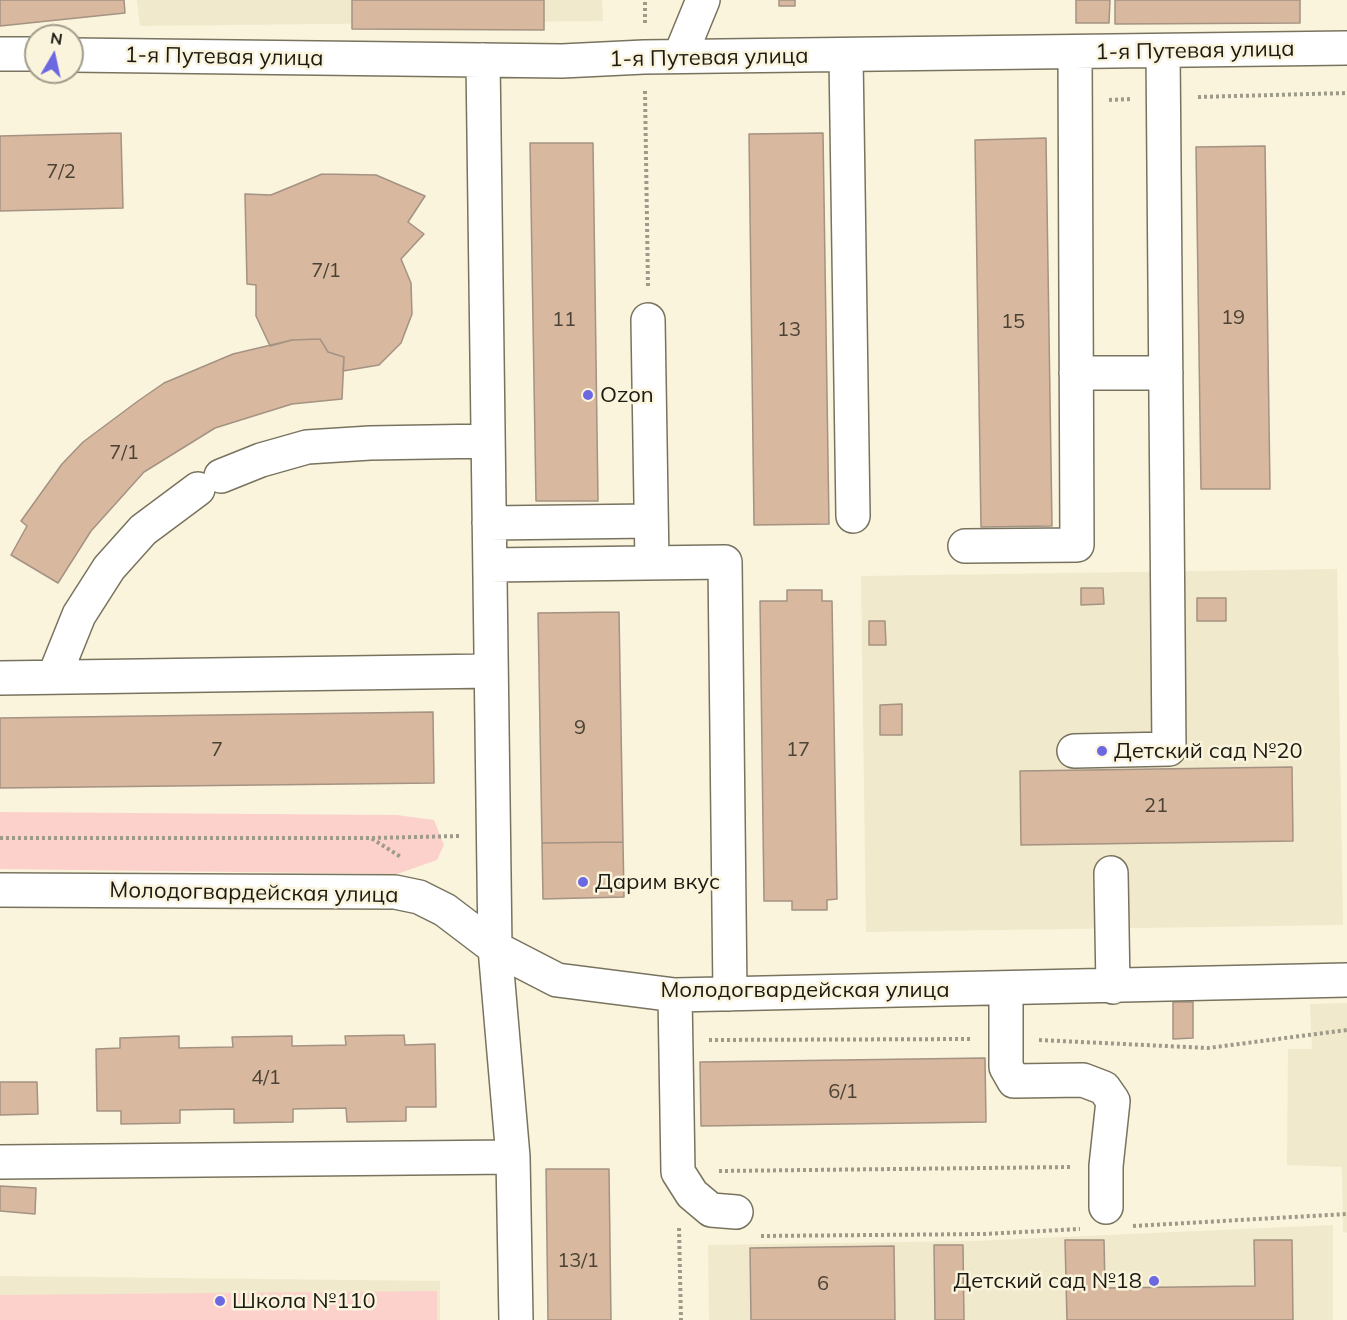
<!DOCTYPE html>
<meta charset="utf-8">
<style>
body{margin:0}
#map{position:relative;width:1347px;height:1320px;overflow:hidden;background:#faf4dd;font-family:Mulish,sans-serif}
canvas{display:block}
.north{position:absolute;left:24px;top:24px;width:60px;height:60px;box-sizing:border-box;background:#faf4dd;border:2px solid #a19d8c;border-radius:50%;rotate:9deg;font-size:16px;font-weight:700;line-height:24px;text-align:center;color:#1c1a12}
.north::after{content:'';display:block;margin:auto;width:21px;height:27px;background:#6b68e2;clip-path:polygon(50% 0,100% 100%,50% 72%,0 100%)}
</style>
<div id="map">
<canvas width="1347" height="1320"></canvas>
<div class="north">N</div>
</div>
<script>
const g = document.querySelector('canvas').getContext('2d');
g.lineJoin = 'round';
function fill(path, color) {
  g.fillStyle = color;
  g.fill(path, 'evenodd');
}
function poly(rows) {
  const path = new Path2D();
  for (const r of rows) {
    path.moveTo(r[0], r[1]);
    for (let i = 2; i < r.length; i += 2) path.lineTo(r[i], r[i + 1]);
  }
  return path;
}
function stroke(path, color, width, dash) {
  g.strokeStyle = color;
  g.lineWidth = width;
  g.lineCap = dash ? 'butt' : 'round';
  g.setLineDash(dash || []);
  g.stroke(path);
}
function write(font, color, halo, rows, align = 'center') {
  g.font = font + ' Mulish,sans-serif';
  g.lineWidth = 5;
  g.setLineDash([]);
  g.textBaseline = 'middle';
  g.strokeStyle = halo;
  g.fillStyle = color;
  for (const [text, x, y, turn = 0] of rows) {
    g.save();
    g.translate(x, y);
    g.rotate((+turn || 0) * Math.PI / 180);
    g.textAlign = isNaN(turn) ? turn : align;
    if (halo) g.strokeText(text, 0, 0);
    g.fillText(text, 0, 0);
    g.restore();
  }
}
const built = poly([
 [137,0,602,0,603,21,140,26],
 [1337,569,1343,925,866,932,861,576],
 [1347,1003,1347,1233,1343,1231,1342,1167,1287,1165,1288,1049,1312,1049,1310,1004],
 [1333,1225,1333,1320,709,1320,708,1245,973,1241],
 [0,1276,440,1281,440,1320,0,1320]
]);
const green = poly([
 [0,812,397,815,434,820,444,845,437,860,397,874,0,869],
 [437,1291,437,1320,0,1320,0,1295]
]);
const building = poly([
 [0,0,124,0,125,13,0,26,0,0],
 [352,0,544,0,544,30,352,29,352,0],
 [779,0,795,0,795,6,779,6,779,0],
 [1076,0,1110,0,1109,23,1076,23,1076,0],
 [1115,0,1300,0,1300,23,1115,24,1115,0],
 [121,133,123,208,0,211,0,136,121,133],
 [823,133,829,524,754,525,749,134,823,133],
 [1046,138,1052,526,981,527,975,140,1046,138],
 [530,143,593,143,598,501,536,501,530,143],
 [1265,146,1270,489,1201,489,1196,147,1265,146],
 [322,174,376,175,425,196,408,222,424,234,401,259,411,283,412,314,401,343,379,365,343,371,344,357,328,352,320,339,292,340,270,346,256,316,256,285,247,284,245,194,271,195,322,174],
 [320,339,328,352,344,357,342,399,292,404,215,428,144,472,91,531,58,583,11,555,27,526,21,521,62,464,83,442,138,401,164,383,233,354,292,340,320,339],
 [1081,588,1103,588,1104,604,1081,605,1081,588],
 [787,590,822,590,822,601,832,601,837,899,827,900,827,910,792,910,792,901,764,901,760,601,787,601,787,590],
 [1197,598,1226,598,1226,621,1197,621,1197,598],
 [619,612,623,842,542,843,538,613,619,612],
 [869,621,885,621,886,645,869,645,869,621],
 [902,704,902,735,880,735,880,705,902,704],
 [433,712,434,783,0,788,0,718,433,712],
 [1292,767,1293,841,1021,845,1020,771,1292,767],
 [623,842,624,897,543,899,542,843,623,842],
 [1173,1002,1193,1002,1193,1038,1173,1039,1173,1002],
 [404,1035,405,1045,435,1044,436,1107,406,1107,406,1121,347,1122,346,1108,293,1109,293,1122,234,1123,234,1109,180,1110,180,1123,121,1124,121,1111,97,1111,96,1049,120,1048,120,1038,179,1036,179,1048,233,1047,232,1037,292,1036,292,1046,346,1045,345,1036,404,1035],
 [985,1058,986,1122,701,1126,700,1062,985,1058],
 [0,1082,37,1082,38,1114,0,1115,0,1082],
 [546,1169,609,1169,611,1320,548,1320,546,1169],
 [0,1186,36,1188,35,1214,0,1211,0,1186],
 [1065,1240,1104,1240,1105,1288,1255,1286,1254,1240,1292,1240,1293,1320,1067,1320,1065,1240],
 [934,1245,963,1245,964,1320,935,1320,934,1245],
 [894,1246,895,1320,751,1320,750,1248,894,1246]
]);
const path = poly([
 [645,23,645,0],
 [645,91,648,287],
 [1198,97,1347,93],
 [1109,100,1131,99],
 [0,838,371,838,401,857],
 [372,838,460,836],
 [709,1040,972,1039],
 [1039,1040,1208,1048,1347,1030],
 [719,1171,1072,1167],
 [1133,1226,1347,1214],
 [679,1228,681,1320],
 [761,1236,984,1234,1080,1229]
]);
const minor = poly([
 [0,54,36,54],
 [72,55,562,61,644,57,1347,48],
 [680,56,703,0],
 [846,56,853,516],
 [483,60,495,948,513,1157,516,1320],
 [648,320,652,563],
 [1076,373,1166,373],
 [221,476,261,460,307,447,370,443,488,441],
 [489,523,651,521],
 [965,546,1077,545,1075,52],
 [490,565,725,562,730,994],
 [54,677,79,615,109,568,143,530,198,489],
 [0,678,491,671],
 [1074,751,1169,749,1163,51],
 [1111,873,1113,987],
 [0,890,395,892,419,897,445,910,495,948,557,980,675,995,1347,980],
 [1006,988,1006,1067,1014,1081,1083,1080,1104,1088,1113,1101,1106,1166,1106,1207],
 [675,995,678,1172,692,1194,711,1210,736,1212],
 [0,1162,513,1157]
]);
const markers = [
 [588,395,6,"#6b68e2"],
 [1102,751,6,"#6b68e2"],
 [583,882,6,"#6b68e2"],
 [1154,1281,6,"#6b68e2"],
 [220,1301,6,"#6b68e2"]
];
const numberNames = [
 ["7/2",61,172],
 ["7/1",326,271],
 ["19",1233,318],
 ["11",564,320],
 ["15",1013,322],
 ["13",789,330],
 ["7/1",124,453],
 ["9",580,728],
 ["7",217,750],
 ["17",798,750],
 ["21",1156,806],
 ["4/1",266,1078],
 ["6/1",843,1092],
 ["13/1",578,1261],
 ["6",823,1284]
];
const streetNames = [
 ["1-я Путевая улица",1195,51,-1],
 ["1-я Путевая улица",224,57,1],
 ["1-я Путевая улица",709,58,-1],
 ["Молодогвардейская улица",254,893,1],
 ["Молодогвардейская улица",805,990]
];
const poiNames = [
 ["Ozon",600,395],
 ["Детский сад №20",1114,751],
 ["Дарим вкус",595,882],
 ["Детский сад №18",1142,1281,"right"],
 ["Школа №110",232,1301]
];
fill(built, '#f1e9cb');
fill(green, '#fcd1cc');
fill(building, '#d8b89e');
stroke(building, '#a49283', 1.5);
stroke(minor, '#78735f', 36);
stroke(path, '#9e9a89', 4, [3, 3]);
stroke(minor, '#fff', 33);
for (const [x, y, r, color] of markers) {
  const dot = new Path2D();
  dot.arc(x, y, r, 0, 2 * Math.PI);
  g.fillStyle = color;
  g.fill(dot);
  stroke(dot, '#faf4dd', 2);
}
write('20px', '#4b4235', null, numberNames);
write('22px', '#1c1a12', '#faf4dd', streetNames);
write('22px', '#1c1a12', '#faf4dd', poiNames, 'left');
</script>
